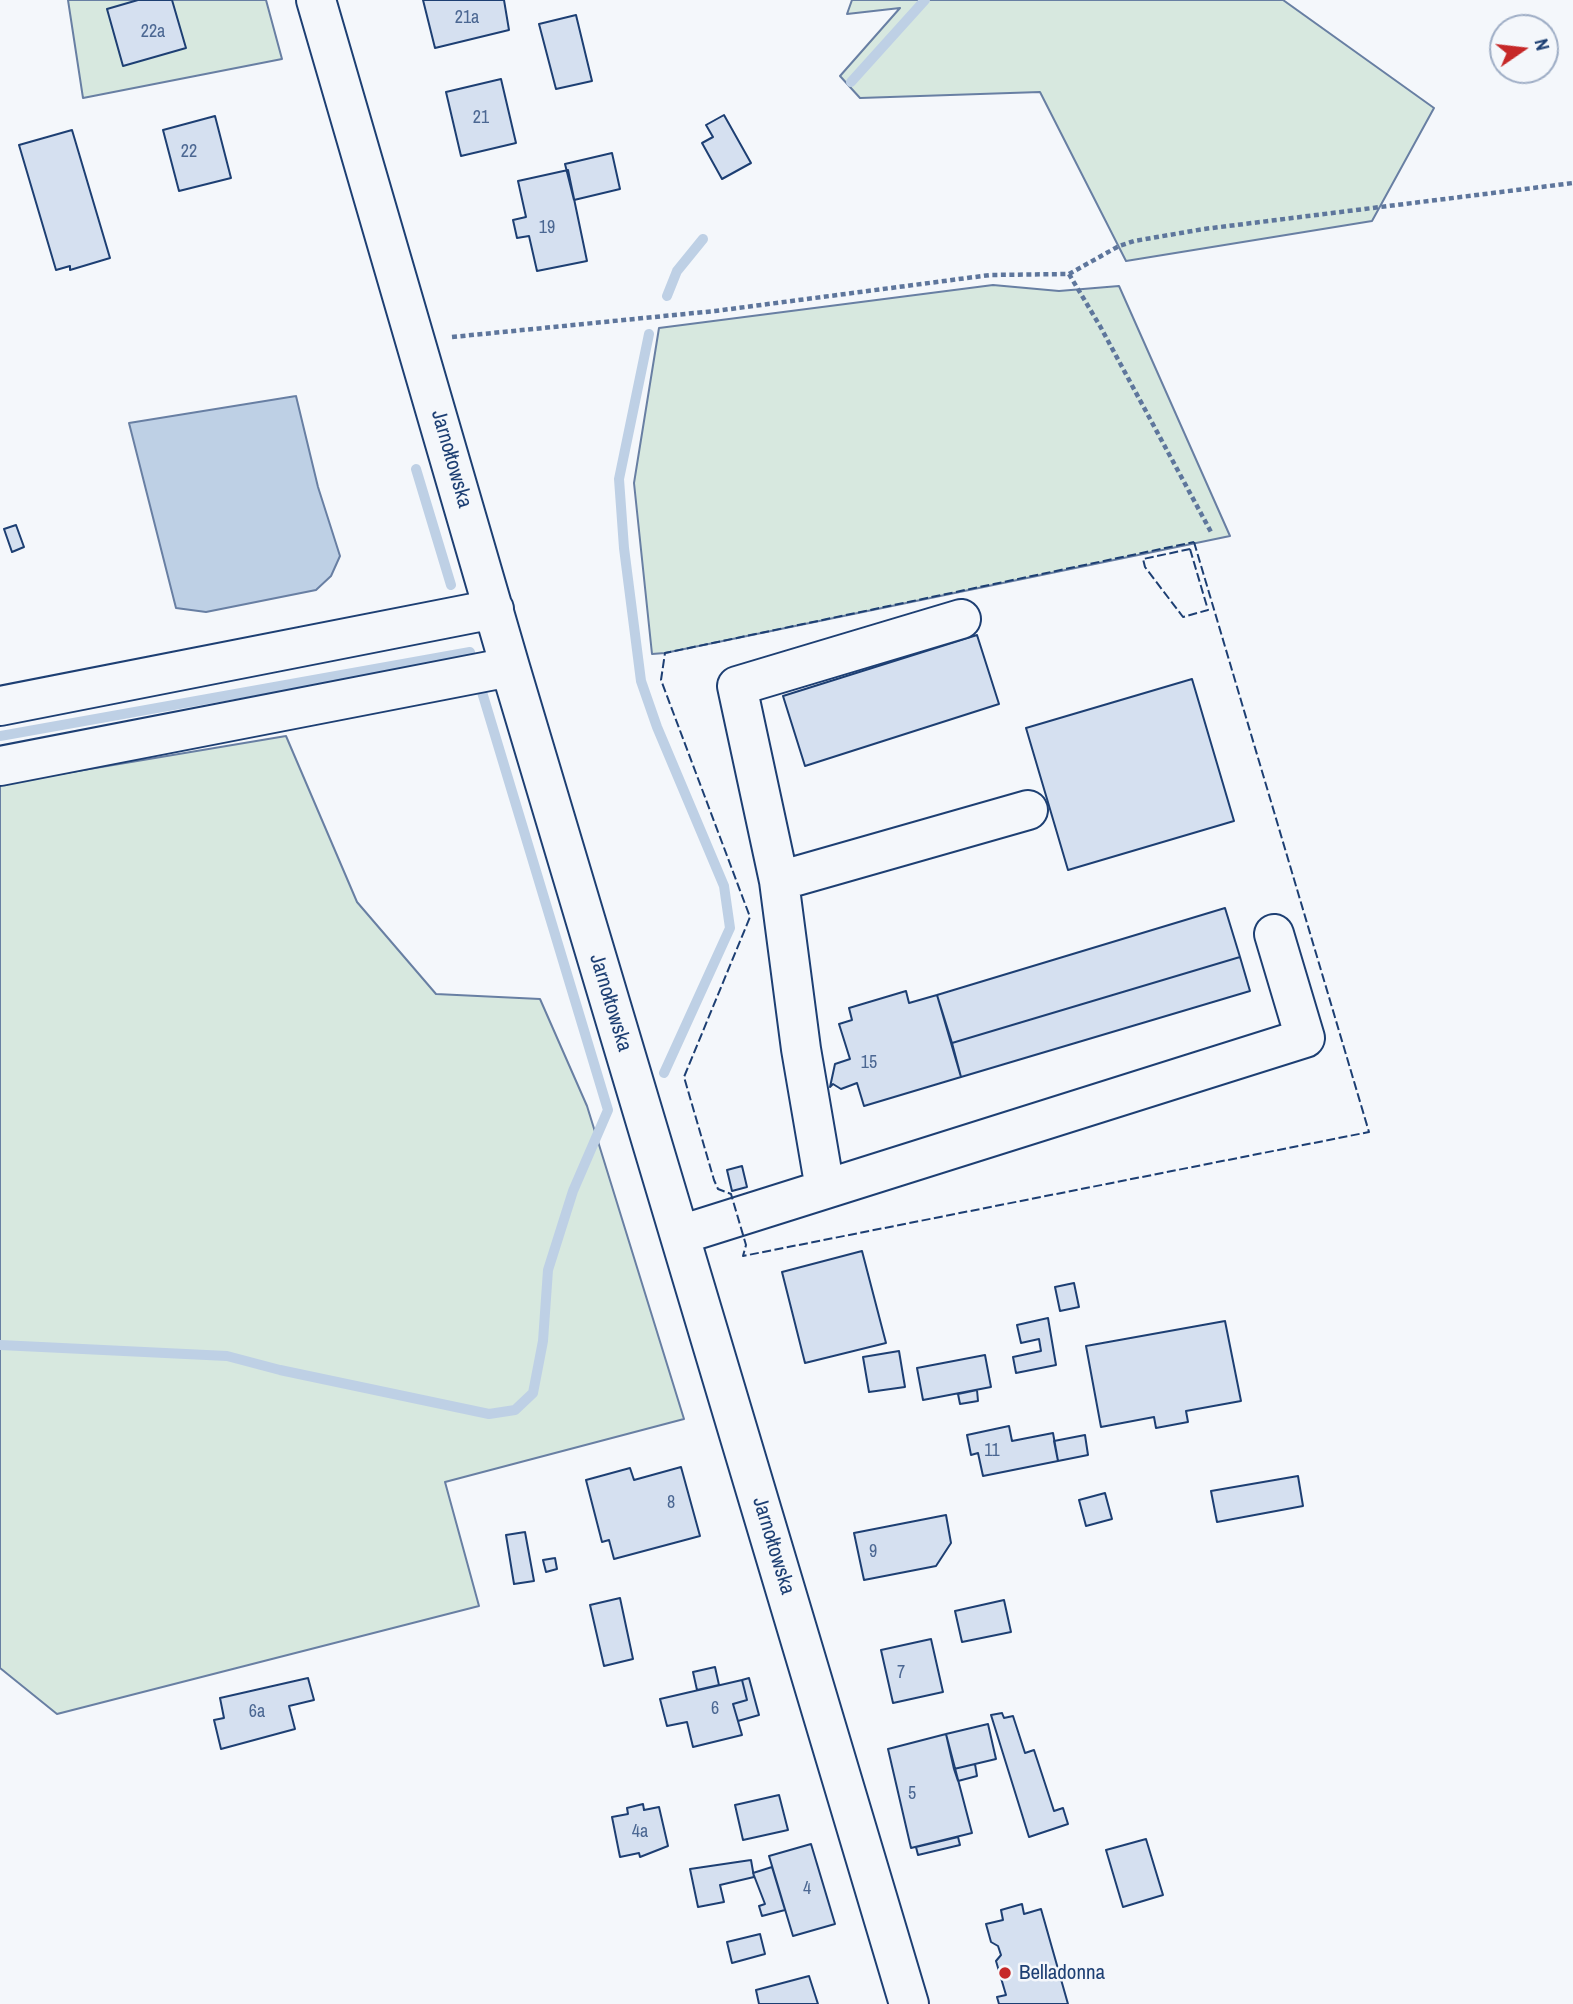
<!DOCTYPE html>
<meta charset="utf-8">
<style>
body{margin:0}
#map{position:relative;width:1573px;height:2004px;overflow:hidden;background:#f4f7fb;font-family:"Archivo Narrow",sans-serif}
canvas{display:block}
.north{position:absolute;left:1489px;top:14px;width:70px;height:70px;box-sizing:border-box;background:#f4f7fb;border:2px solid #9eadc5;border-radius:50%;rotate:76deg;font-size:19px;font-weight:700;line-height:28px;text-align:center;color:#1d3f73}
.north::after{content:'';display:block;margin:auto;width:24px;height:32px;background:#c62828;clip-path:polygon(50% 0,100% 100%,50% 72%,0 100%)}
</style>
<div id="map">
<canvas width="1573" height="2004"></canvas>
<div class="north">N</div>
</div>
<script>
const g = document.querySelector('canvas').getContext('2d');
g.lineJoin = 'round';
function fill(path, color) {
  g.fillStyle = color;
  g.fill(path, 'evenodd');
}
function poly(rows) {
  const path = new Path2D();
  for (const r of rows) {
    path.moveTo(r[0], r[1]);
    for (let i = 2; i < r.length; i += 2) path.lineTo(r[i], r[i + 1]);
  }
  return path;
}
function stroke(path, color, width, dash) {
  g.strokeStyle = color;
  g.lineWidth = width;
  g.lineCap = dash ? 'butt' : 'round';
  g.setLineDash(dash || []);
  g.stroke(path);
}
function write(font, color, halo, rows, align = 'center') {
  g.font = font + ' "Archivo Narrow",sans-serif';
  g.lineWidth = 5;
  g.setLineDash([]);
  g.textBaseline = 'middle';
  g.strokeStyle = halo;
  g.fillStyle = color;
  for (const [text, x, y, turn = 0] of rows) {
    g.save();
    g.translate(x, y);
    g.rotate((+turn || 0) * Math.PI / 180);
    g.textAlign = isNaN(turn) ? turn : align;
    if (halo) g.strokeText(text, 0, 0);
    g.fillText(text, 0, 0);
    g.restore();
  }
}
const green = poly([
 [68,0,266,0,282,59,83,98,68,0],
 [852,0,1283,0,1434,108,1372,221,1126,261,1040,92,860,98,840,76,900,8,847,14,852,0],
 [993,285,1059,291,1119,286,1230,536,665,653,652,654,634,483,659,328,993,285],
 [286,736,357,902,436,994,540,999,587,1106,684,1419,445,1482,479,1606,57,1714,0,1668,0,784,286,736]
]);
const water = poly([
 [296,396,318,487,340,556,331,576,316,590,206,612,176,608,129,423,296,396]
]);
const stream = poly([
 [851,82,925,0],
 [667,296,677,271,703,239],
 [649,334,619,479,624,548,641,681,657,727,724,886,730,928,664,1073],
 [416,469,451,585],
 [0,736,470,652],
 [0,1345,227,1356,280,1370,489,1414,515,1410,533,1393,543,1341,548,1270,573,1191,608,1110,482,692]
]);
const building = poly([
 [138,0,172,0,186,48,123,66,107,9,138,0],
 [423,0,504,0,509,30,435,48,423,0],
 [576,15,592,81,556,89,539,24,576,15],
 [501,79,516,143,461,156,446,92,501,79],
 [724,115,751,163,722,179,702,143,713,137,706,125,724,115],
 [215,116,231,178,179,191,163,130,215,116],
 [72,130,110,258,70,270,70,266,56,270,19,145,72,130],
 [612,153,620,189,574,200,565,164,612,153],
 [568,170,587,261,537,271,529,236,517,238,513,220,526,217,518,181,568,170],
 [16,525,24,547,12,552,4,529,16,525],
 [977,635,999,704,805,766,783,696,977,635],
 [1192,679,1234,821,1068,870,1026,728,1192,679],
 [1225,908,1240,957,952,1043,937,995,1225,908],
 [1240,957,1250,991,961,1077,952,1043,1240,957],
 [906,991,909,1003,937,995,961,1077,864,1106,857,1083,841,1089,833,1084,830,1087,835,1064,850,1059,839,1024,852,1020,849,1008,906,991],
 [742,1166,747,1187,732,1191,727,1170,742,1166],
 [862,1251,886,1343,805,1363,782,1272,862,1251],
 [1074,1283,1079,1307,1060,1311,1055,1287,1074,1283],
 [1048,1318,1056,1365,1016,1373,1013,1357,1041,1351,1039,1339,1021,1343,1017,1325,1048,1318],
 [1225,1321,1241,1401,1186,1411,1188,1422,1156,1428,1154,1417,1101,1427,1086,1346,1225,1321],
 [899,1351,905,1387,869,1392,863,1357,899,1351],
 [985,1355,991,1387,923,1400,917,1368,985,1355],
 [977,1390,978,1401,960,1404,958,1394,977,1390],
 [1009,1426,1012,1441,1053,1433,1058,1461,983,1476,978,1453,971,1455,967,1435,1009,1426],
 [1085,1435,1088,1455,1058,1461,1054,1441,1085,1435],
 [681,1467,700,1536,614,1559,609,1540,602,1542,586,1480,630,1468,634,1480,681,1467],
 [1298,1476,1303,1506,1217,1522,1211,1491,1298,1476],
 [1105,1493,1112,1519,1086,1526,1079,1500,1105,1493],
 [946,1515,951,1543,936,1566,864,1580,854,1533,946,1515],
 [525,1532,534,1581,514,1584,506,1535,525,1532],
 [555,1558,557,1569,546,1572,543,1560,555,1558],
 [620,1598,633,1659,604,1666,590,1605,620,1598],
 [1004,1600,1011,1632,962,1642,955,1611,1004,1600],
 [931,1639,943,1692,893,1703,881,1650,931,1639],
 [715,1667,719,1685,697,1690,693,1672,715,1667],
 [308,1678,314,1700,289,1706,295,1729,221,1749,214,1720,224,1718,220,1698,308,1678],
 [749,1678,759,1715,738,1721,733,1704,747,1700,742,1680,749,1678],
 [742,1680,747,1700,733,1704,742,1735,693,1747,687,1722,667,1726,660,1699,742,1680],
 [1002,1713,1004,1718,1013,1716,1025,1753,1034,1750,1054,1811,1063,1808,1068,1824,1029,1837,991,1715,1002,1713],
 [988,1724,996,1759,954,1769,946,1734,988,1724],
 [946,1734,972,1833,911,1848,888,1749,946,1734],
 [975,1764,977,1776,958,1781,954,1769,975,1764],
 [779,1795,788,1830,743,1840,735,1805,779,1795],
 [643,1804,644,1810,659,1807,668,1846,640,1857,639,1853,620,1857,612,1817,628,1814,627,1808,643,1804],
 [958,1837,960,1845,918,1855,916,1847,958,1837],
 [1146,1839,1163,1895,1123,1907,1106,1850,1146,1839],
 [811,1844,835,1924,793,1936,769,1856,811,1844],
 [751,1860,754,1877,720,1885,724,1902,698,1907,690,1869,751,1860],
 [772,1867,785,1910,762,1916,759,1906,765,1904,753,1873,772,1867],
 [1022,1904,1024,1914,1041,1909,1068,2004,999,2004,997,1997,1006,1995,996,1961,1001,1955,998,1946,991,1942,986,1924,1003,1920,1001,1910,1022,1904],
 [760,1934,765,1954,732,1963,727,1942,760,1934],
 [809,1976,818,2004,759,2004,756,1990,809,1976]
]);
const path = poly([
 [1069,274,1100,326,1211,532],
 [452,337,715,311,990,275,1069,274,1119,246,1134,241,1204,229,1573,183]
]);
const minor = poly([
 [316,0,510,667,909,2004],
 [0,706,494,609],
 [0,766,510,667],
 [779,881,737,686,961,619],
 [825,1189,801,1049,779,881,1028,810],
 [680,1235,1305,1038,1274,934]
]);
const fence = poly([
 [1194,542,1369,1132,743,1256,746,1245,731,1194,718,1189,714,1180,684,1077,750,917,661,680,665,653,1194,542],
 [1190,549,1208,610,1183,617,1145,567,1143,559,1190,549]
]);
const markers = [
 [1005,1973,7,"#c62828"]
];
const numberNames = [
 ["21a",467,18],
 ["22a",153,32],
 ["21",481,118],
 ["22",189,152],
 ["19",547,228],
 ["15",869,1063],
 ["11",992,1451],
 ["8",671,1503],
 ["9",873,1552],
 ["7",901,1673],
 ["6",715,1709],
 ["6a",257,1712],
 ["5",912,1794],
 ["4a",640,1832],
 ["4",807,1889]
];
const streetNames = [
 ["Jarnołtowska",451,459,74],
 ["Jarnołtowska",610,1003,73],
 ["Jarnołtowska",773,1546,73]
];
const poiNames = [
 ["Belladonna",1019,1973]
];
fill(green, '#d7e8df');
stroke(green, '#687fa3', 2);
fill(water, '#bed0e5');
stroke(water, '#687fa3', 2);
stroke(stream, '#bed0e5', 10);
fill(building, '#d5e0f0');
stroke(building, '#1d3f73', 2);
stroke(minor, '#1d3f73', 42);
stroke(path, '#5e769c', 4.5, [5, 3.5]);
stroke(minor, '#f4f7fb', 38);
stroke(fence, '#1d3f73', 2, [9, 3.5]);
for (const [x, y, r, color] of markers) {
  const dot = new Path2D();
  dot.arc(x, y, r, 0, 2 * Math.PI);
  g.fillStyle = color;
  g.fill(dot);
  stroke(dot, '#f4f7fb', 2.5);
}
write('18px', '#4b6792', null, numberNames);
write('21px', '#1d3f73', '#f4f7fb', streetNames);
write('21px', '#1d3f73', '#f4f7fb', poiNames, 'left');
</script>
